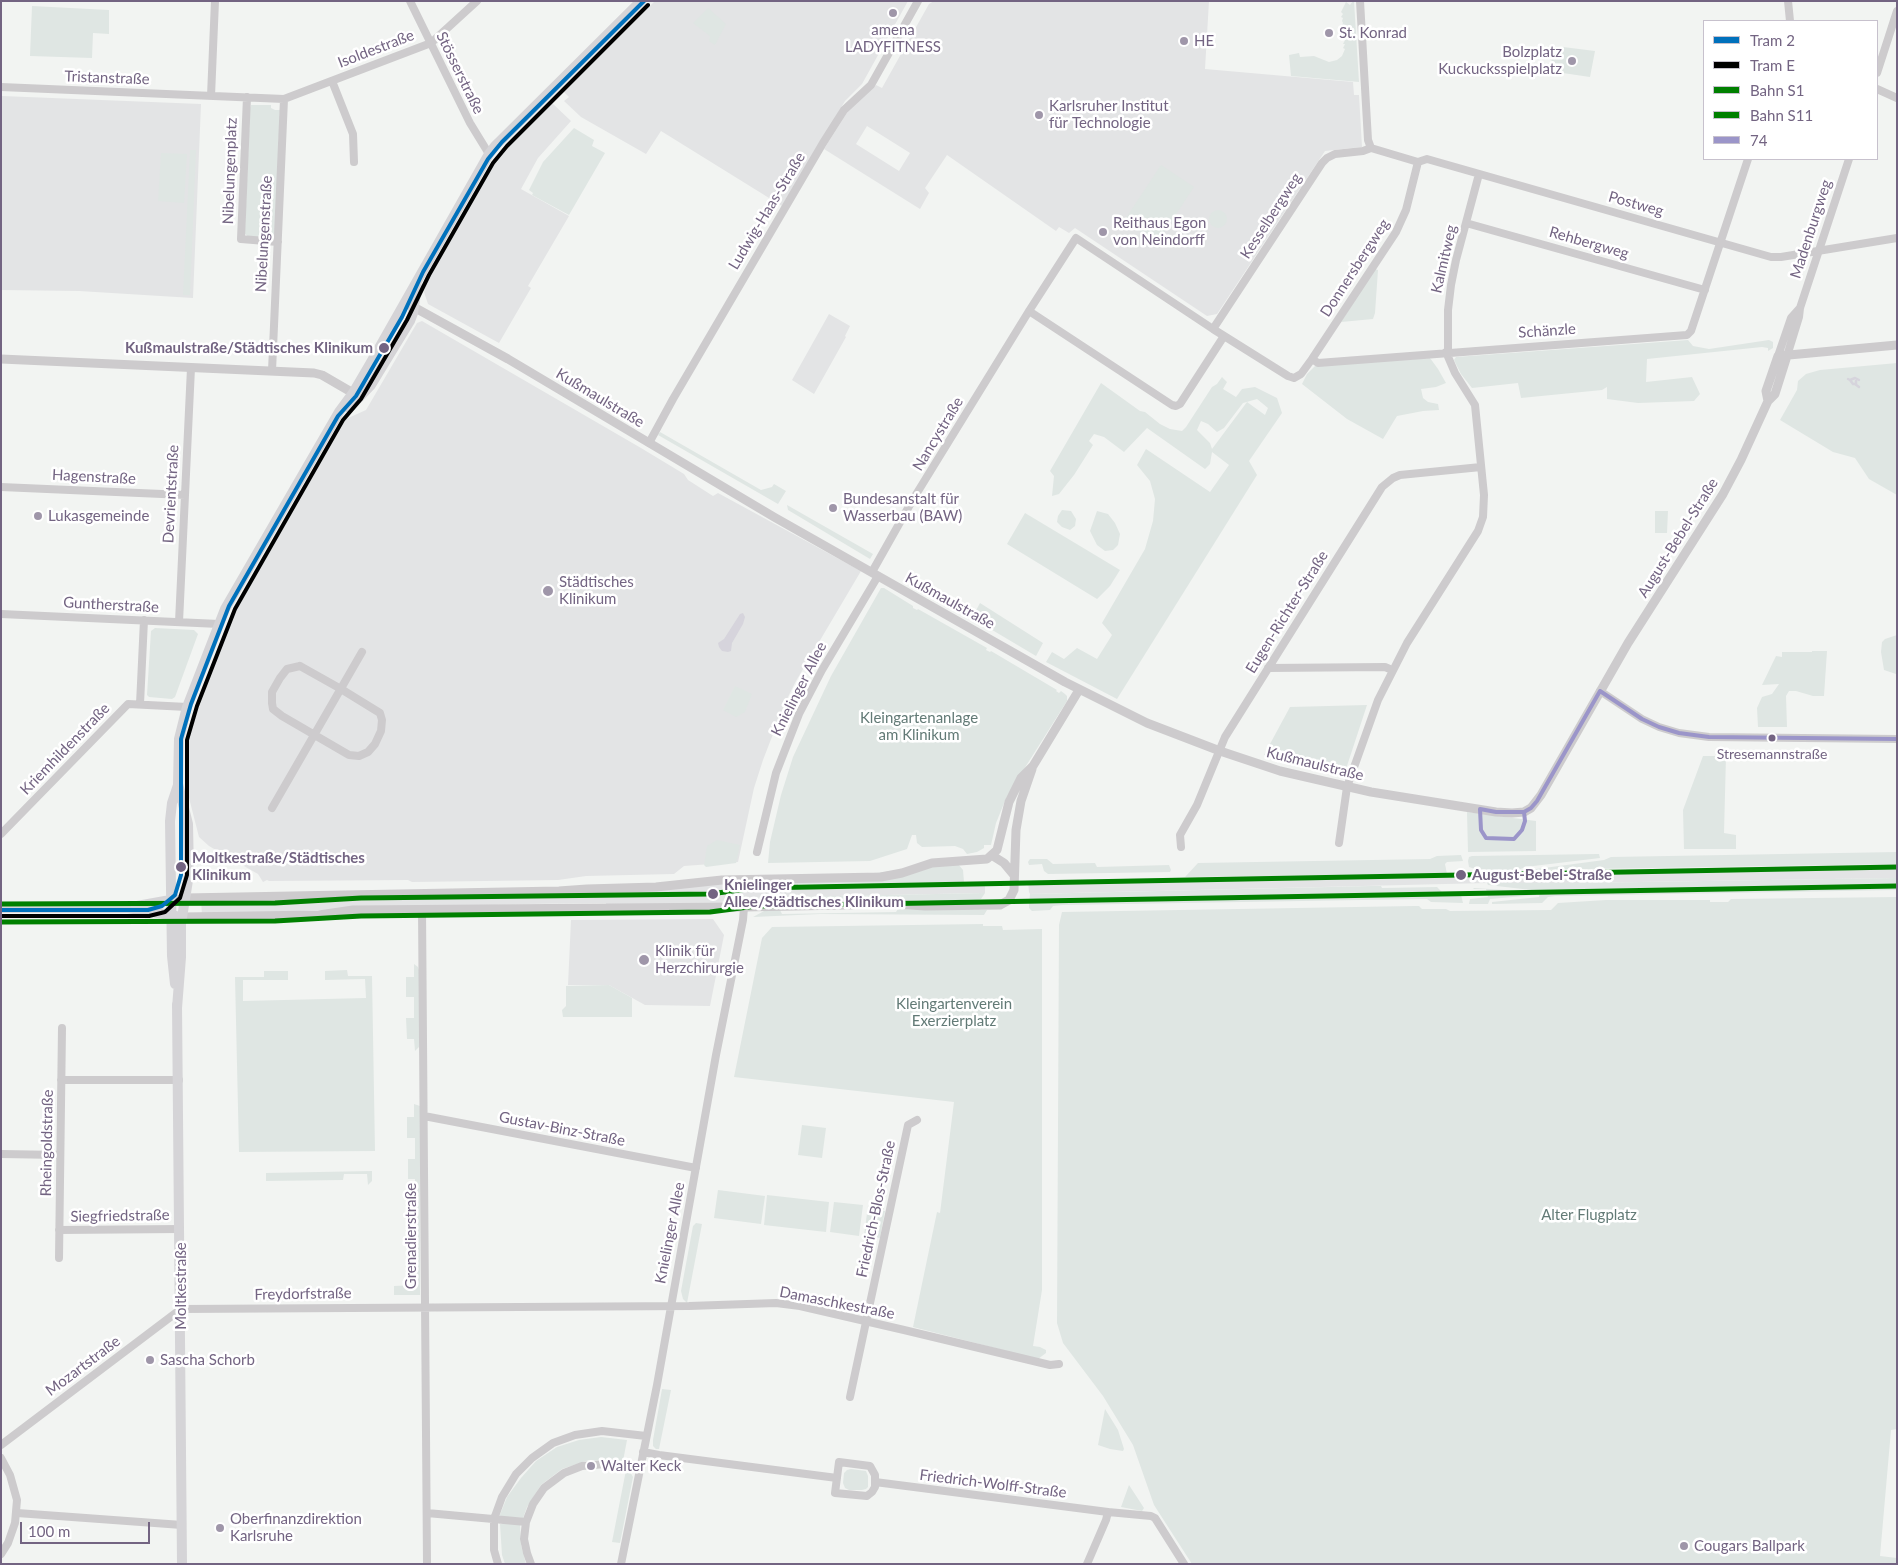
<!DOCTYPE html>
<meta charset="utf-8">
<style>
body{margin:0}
#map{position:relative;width:1898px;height:1565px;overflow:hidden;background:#f2f4f2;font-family:Lato,sans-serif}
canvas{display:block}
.frame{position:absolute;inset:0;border:2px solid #736482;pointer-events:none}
.legend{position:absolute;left:1703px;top:20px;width:175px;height:140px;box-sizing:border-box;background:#fff;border:1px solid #c7c1cd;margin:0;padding:6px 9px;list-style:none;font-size:15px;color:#736482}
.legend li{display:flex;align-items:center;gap:10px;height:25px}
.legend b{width:25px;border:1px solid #c7c1cd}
.scale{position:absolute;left:20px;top:1522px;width:130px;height:22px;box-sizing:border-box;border:2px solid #736482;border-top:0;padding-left:6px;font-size:15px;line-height:18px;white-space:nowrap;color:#736482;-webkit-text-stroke:4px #fff;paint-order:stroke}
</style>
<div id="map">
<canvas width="1898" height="1565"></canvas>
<div class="frame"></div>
<ul class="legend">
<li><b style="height:6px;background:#0071bc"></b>Tram 2</li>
<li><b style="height:6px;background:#000"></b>Tram E</li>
<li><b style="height:6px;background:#008000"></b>Bahn S1</li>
<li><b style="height:6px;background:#008000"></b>Bahn S11</li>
<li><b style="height:6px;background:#9b95c9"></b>74</li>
</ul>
<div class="scale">100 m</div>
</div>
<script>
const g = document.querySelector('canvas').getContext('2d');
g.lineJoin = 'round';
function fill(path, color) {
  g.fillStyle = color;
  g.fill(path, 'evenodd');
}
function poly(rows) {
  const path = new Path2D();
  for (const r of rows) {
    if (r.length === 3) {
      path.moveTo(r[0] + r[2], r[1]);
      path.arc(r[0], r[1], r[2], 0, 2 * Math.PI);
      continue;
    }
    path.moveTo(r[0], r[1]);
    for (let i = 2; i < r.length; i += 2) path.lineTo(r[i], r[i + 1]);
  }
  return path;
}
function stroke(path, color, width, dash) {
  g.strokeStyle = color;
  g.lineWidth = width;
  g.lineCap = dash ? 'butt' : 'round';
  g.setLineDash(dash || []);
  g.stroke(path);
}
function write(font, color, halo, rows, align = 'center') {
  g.font = font + ' Lato,sans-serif';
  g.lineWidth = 5;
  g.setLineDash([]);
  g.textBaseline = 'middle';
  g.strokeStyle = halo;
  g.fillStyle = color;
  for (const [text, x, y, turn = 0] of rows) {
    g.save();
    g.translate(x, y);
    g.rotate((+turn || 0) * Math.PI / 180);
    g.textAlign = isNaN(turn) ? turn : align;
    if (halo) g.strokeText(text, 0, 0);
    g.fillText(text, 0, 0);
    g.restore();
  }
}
const built = poly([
 [655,1,908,1,862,84,845,101,782,206,661,131,646,154,581,117,564,101,569,97,563,91],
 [934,1,1209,1,1205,69,1353,82,1354,95,1359,95,1362,147,1325,151,1217,314,1207,316,1075,228,1069,233,1059,227,1056,231,947,155,925,188,929,193,920,209,824,149,848,111,876,85,882,88,929,4],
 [867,126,910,153,899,171,856,144],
 [2,96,201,104,193,298,79,291,1,290],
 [552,103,571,121,538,158,521,189,569,216,528,286,531,288,499,343,428,304,424,292,428,278,488,170,496,158],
 [829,314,850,326,845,336,846,337,814,394,792,380],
 [422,321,641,448,684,474,688,480,713,496,718,493,861,571,796,681,785,703,763,760,754,788,738,862,684,866,674,874,586,876,558,880,412,882,408,880,269,881,267,880,263,882,258,874,209,846,199,837,188,794,187,741,229,623,346,419,366,410,417,323],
 [1897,864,1897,878,1576,883,1487,883,1030,894,1029,892,1028,881,1265,876,1504,874,1555,873,1555,871],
 [985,882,985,893,741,898,723,900,722,903,712,905,606,906,606,903,527,904,202,914,201,901,305,900,305,902,340,900,340,899,721,883,722,885,798,884,798,885],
 [713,919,724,935,710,1006,645,1005,609,985,568,985,571,920]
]);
const green = poly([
 [1353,1,1354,1,1359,82,1291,76,1289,55,1299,53,1300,57,1314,56,1329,62,1337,60,1342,56,1345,49,1343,48,1345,44,1343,44,1345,40,1343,39,1344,31,1342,30,1344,27,1342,25,1343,23,1342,21,1343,18,1341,17,1343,14,1341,12,1346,2,1350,5],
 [32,6,109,10,109,34,93,33,92,58,30,56],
 [708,8,726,24,715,45,709,41,710,36,693,23],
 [1555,46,1595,51,1590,77,1549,71],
 [251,105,271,105,271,108,275,110,280,110,275,233,272,236,268,238,249,237,245,234,245,229,250,108],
 [574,128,594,140,592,146,605,153,569,215,532,195,533,193,529,190,543,162],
 [190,150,196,150,190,295,183,295],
 [161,153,187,154,184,203,158,201],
 [1161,165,1194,187,1157,243,1124,221],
 [1218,219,9],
 [1375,269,1378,270,1375,313,1373,319,1341,322],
 [1688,340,1693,346,1709,349,1769,340,1773,342,1773,348,1768,351,1768,348,1762,347,1647,359,1646,382,1692,377,1700,394,1694,401,1638,403,1607,399,1607,387,1602,390,1521,398,1518,383,1472,388,1461,374,1454,360,1456,357],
 [1430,358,1438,369,1446,383,1436,387,1421,389,1423,398,1428,402,1438,404,1439,410,1423,411,1397,416,1383,439,1347,419,1302,384,1307,374,1315,366],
 [1897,363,1897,495,1869,479,1855,458,1833,452,1780,420,1797,390,1798,381,1806,374,1820,370],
 [1222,377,1227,382,1223,389,1236,397,1242,389,1255,387,1277,398,1282,413,1249,461,1257,475,1117,699,1046,662,1052,652,1064,659,1077,648,1097,659,1112,635,1102,623,1145,549,1153,521,1155,499,1150,481,1137,465,1146,449,1210,492,1229,465,1212,452,1210,464,1205,469,1147,428,1124,452,1104,437,1094,434,1089,441,1093,445,1074,475,1059,494,1052,496,1054,476,1050,471,1101,383,1140,411,1145,412,1160,424,1170,429,1182,431,1186,427,1212,387,1217,384],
 [1257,399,1268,408,1265,415,1247,402,1212,449,1210,443,1197,430,1201,421,1208,424,1217,432,1224,428,1243,403],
 [660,432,761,490,772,487,774,484,786,491,778,504,658,435],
 [787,505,873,554,870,559,788,510],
 [1062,510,1071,511,1076,519,1075,526,1070,530,1062,527,1057,522,1058,516],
 [1097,511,1108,514,1115,523,1120,534,1118,545,1113,550,1105,551,1097,545,1090,531],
 [1655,511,1668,511,1667,533,1655,533],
 [1025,513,1120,570,1110,586,1097,599,1007,544],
 [881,588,884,588,913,606,913,608,917,610,918,609,987,648,986,650,990,652,991,651,1057,690,1056,691,1059,693,1061,691,1065,694,1067,696,1067,701,1007,796,996,823,991,845,984,845,984,848,977,852,967,854,963,849,955,846,922,847,917,843,916,835,912,835,907,849,870,861,768,863,770,842,781,795,793,757,831,676],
 [980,603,1043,643,1036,656,972,618],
 [155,628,194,630,198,634,175,697,172,699,149,697,147,695,151,631],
 [1897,635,1897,673,1896,674,1884,670,1881,652,1882,642,1885,639],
 [1812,651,1827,651,1824,696,1813,696,1796,691,1789,691,1786,696,1787,727,1758,727,1757,708,1762,697,1772,694,1779,684,1762,685,1776,656,1782,657,1782,652,1812,652],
 [735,686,752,694,745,712,736,717,723,710],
 [1367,705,1345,772,1340,775,1264,755,1290,707],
 [1703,756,1726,756,1724,833,1736,835,1736,849,1684,849,1683,810],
 [1467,812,1536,821,1536,851,1468,852],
 [717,840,740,845,736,863,706,867,704,865,707,846],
 [1897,852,1897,864,1529,870,1604,860,1611,857],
 [1596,854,1599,854,1600,858,1525,867,1516,871,1475,869,1469,867,1468,861,1469,857,1472,856],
 [1461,855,1463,861,1447,862,1445,864,1447,874,1185,877,1198,863,1430,859,1437,856],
 [1030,859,1047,859,1053,864,1095,863,1097,867,1169,865,1171,870,1170,872,1048,874,1044,871,1042,864,1029,865,1028,862],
 [958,864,963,870,964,882,722,885,721,883,798,881],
 [1897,878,1897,890,1555,896,1548,897,1542,903,1492,904,1492,902,1539,897,1540,891,1488,885,1487,883,1576,883],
 [1371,886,1381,886,1382,888,1437,887,1443,893,1458,892,1461,895,1463,903,1431,902,1427,899,1422,899,1063,905,1053,906,1050,910,1032,911,1029,908,1029,904,1030,894],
 [1474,888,1536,892,1536,895,1490,899,1488,904,1469,904,1470,899,1488,897,1486,889,1473,889],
 [985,893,981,899,971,901,936,902,903,900,755,902,724,904,722,900,741,898],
 [1897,897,1897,1429,1891,1430,1880,1556,1897,1558,1897,1564,1192,1564,1154,1505,1133,1445,1103,1396,1063,1343,1057,1323,1059,925,1062,912,1414,906,1419,906,1422,909,1446,909,1450,911,1551,910,1558,903,1606,900,1710,900,1710,902,1728,902,1731,899],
 [898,909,987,910,984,915,820,914,753,917,766,910,780,910,782,914,896,912],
 [983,924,983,926,1002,926,1003,930,1042,929,1042,1290,1033,1346,1040,1347,1046,1350,1046,1353,1038,1359,913,1327,937,1212,940,1213,954,1102,734,1077,762,938,772,927],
 [414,964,418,967,419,970,419,1047,415,1051,414,1039,407,1039,406,1018,414,1018,414,997,406,997,406,977,414,977],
 [347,970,348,976,372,976,375,1151,239,1152,235,977,264,977,264,971,288,971,288,980,243,980,243,1001,366,998,365,979,325,980,325,971],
 [609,985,632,998,632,1017,563,1017,562,1010,566,1006,566,986],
 [414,1104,420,1106,420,1295,394,1295,394,1286,416,1285,415,1179,408,1179,408,1159,415,1159,415,1138,407,1138,407,1117,414,1117],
 [802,1125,826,1128,822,1158,798,1155],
 [372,1171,372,1181,368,1185,367,1174,344,1174,343,1180,266,1181,266,1173],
 [718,1190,765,1196,761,1224,714,1218],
 [767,1195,829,1202,826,1232,764,1225],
 [834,1202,863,1205,859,1236,830,1232],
 [868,1206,884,1208,883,1211,885,1211,880,1238,864,1236],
 [696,1223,702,1224,687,1303,683,1299,681,1291,693,1226],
 [662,1389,671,1390,659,1449,656,1449,653,1446,653,1440],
 [1105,1409,1118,1430,1124,1449,1123,1451,1110,1449,1098,1445],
 [601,1437,627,1440,623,1461,589,1460,562,1469,541,1485,527,1507,523,1518,499,1517,507,1497,521,1478,536,1461,557,1447,579,1440],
 [851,1469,866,1471,868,1476,868,1487,866,1489,862,1490,849,1490,845,1488,843,1483,844,1473,847,1470],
 [626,1470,629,1470,633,1477,620,1543,612,1542],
 [1129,1485,1144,1508,1142,1511,1121,1507],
 [520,1523,521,1545,526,1564,505,1564,502,1555,500,1524]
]);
const water = poly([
 [743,613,745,617,743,624,732,643,731,651,728,652,722,651,719,647,718,643,724,639,740,614]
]);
const stream = poly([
 [1848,379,1850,380,1855,378,1859,380],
 [1850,380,1853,384,1856,384,1856,381],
 [1855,384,1859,387]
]);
const minor = poly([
 [410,1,470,123,489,154],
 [1360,1,1368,140,1371,148],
 [1788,1,1790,21],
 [1877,73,1897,11],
 [332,81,353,134,354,162],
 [1,87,284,99,431,43,477,1],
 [1877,89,1897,98],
 [211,96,215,1],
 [247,97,241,239,278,242],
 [1371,148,1418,162,1427,159,1771,257,1781,257,1897,238],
 [1466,223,1705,290],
 [1029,311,1172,405,1176,406,1180,404,1224,336],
 [1213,329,1322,163,1327,158,1335,154,1363,151,1371,148],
 [1448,352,1448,310,1451,285,1456,260,1479,174],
 [1778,356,1791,318,1800,308],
 [1787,356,1799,317,1800,308,1849,159],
 [1312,359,1318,363,1687,335,1691,331,1748,159],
 [272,371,284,99],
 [649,443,673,399,823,143,844,110,871,85,918,1],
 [1,487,185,495],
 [872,572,912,501,1029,311,1076,238,1213,329,1288,376,1294,378,1301,374,1312,359,1396,232,1406,210,1418,162],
 [1,614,219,624],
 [179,622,191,368],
 [300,666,341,689,380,713,382,720,381,731,375,744,368,752,359,756,349,755,282,716,273,709,272,703,272,692,280,678,287,669,300,666],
 [1268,668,1385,667,1392,670],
 [1600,691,1642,719,1659,727,1679,733,1709,737,1897,739],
 [140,704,144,620],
 [272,808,362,652],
 [1,834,128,704,187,707],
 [1339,843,1347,787,1378,700,1407,643,1478,531,1483,517,1484,495,1475,405,1455,373,1446,352],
 [1181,847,1180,835,1197,805,1225,737,1382,487,1393,478,1400,475,1481,467],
 [757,852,776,773,799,714,822,670,878,576],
 [422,909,427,1564],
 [61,1080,179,1080],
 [424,1116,696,1168],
 [1,1154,60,1155],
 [59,1230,180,1229],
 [59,1258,62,1028],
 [850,1397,908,1125,917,1120],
 [1,1445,181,1309,689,1306,776,1303,800,1306,904,1330,1050,1365,1059,1364],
 [643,1452,659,1455,837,1478],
 [1,1458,10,1475,17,1500,15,1523,8,1543,1,1554],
 [839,1462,870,1466,875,1475,875,1487,872,1492,867,1496,835,1493,839,1462],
 [875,1482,1108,1512,1151,1516,1155,1518,1184,1564],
 [17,1513,182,1525],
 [427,1513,526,1522],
 [498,1564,494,1550,494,1519,502,1497,516,1474,532,1458,553,1443,575,1435,602,1431,646,1436],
 [531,1564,527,1553,524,1539,526,1522,533,1504,544,1488,564,1473,582,1466,605,1464,640,1469],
 [621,1564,657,1385,716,1055,743,920,744,907],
 [1087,1564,1106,1520,1108,1512]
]);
const tertiary = poly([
 [410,305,508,359,774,517,1065,682,1147,723,1220,751,1280,771,1371,792,1496,812,1512,813,1524,812,1531,808,1541,795,1628,643,1723,494,1741,460,1768,401,1775,394,1787,356],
 [1,359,314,373,322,375,353,393],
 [1768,401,1766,391,1778,356,1897,345],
 [993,856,1004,863,1014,875],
 [185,898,559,891,587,889,656,887,722,880,881,877,902,873,932,863,987,859,997,850,1009,802,1021,778,1033,766,1079,690],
 [182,917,319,915,353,910,744,907,896,904,925,906,1000,905,1009,900,1014,890,1016,830,1021,801,1032,769]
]);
const secondary = poly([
 [349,408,371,385,410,321,413,313,417,286],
 [137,906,176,899],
 [1,908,128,908,176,916],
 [175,984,172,956,170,821,172,803,178,785],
 [177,1004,182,1564],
 [177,1008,181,957,181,924,189,874,188,824,178,784,179,739,187,707,225,609,339,412,353,393,370,364,489,154,495,146,641,1]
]);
const bus1 = poly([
 [1600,691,1642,719,1659,727,1679,733,1709,737,1897,739],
 [1480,809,1496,812,1524,812,1525,821,1522,830,1514,839,1486,838,1481,830,1480,809],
 [1524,812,1531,808,1537,801,1600,691]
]);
const rail1 = poly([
 [1,904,275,903,361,898,710,894,755,888,1897,867]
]);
const rail2 = poly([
 [1,922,275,921,361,916,710,912,756,906,1897,886]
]);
const tram1 = poly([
 [1,910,148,910,162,906,175,895,181,875,181,739,191,704,229,606,338,416,356,396,402,317,423,272,488,159,502,142,644,1]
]);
const tram2 = poly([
 [1,916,149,916,165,912,180,898,187,875,187,740,197,706,235,609,343,420,361,399,407,320,429,275,493,163,507,146,648,5]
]);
const markers = [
 [893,13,5,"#9f96a9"],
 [1329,33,5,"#9f96a9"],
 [1184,41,5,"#9f96a9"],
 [1572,61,5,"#9f96a9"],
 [1039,115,5,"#9f96a9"],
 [1103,232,5,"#9f96a9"],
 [384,348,6,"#736482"],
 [833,508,5,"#9f96a9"],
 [38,516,5,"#9f96a9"],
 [548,591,6,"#9f96a9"],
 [1772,738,4.5,"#736482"],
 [181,867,6,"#736482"],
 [1461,875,6,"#736482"],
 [713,894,6,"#736482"],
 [644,960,6,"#9f96a9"],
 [150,1360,5,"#9f96a9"],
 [591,1466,5,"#9f96a9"],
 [220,1528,5,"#9f96a9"],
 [1684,1546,5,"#9f96a9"]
];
const busNames = [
 ["Stresemannstraße",1772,754]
];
const poiNames = [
 ["amena",893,30,"center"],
 ["LADYFITNESS",893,47,"center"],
 ["St. Konrad",1339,33],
 ["HE",1194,41],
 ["Bolzplatz",1562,52,"right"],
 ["Kuckucksspielplatz",1562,69,"right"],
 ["Karlsruher Institut",1049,106],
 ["für Technologie",1049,123],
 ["Reithaus Egon",1113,223],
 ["von Neindorff",1113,240],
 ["Bundesanstalt für",843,499],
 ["Wasserbau (BAW)",843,516],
 ["Lukasgemeinde",48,516],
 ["Städtisches",559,582],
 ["Klinikum",559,599],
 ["Klinik für",655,951],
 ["Herzchirurgie",655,968],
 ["Sascha Schorb",160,1360],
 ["Walter Keck",601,1466],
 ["Oberfinanzdirektion",230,1519],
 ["Karlsruhe",230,1536],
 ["Cougars Ballpark",1694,1546]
];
const streetNames = [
 ["Isoldestraße",376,49,-21],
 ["Stösserstraße",460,73,64],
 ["Tristanstraße",107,78,2],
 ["Nibelungenplatz",230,171,-88],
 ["Postweg",1636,204,16],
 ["Ludwig-Haas-Straße",767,211,-59],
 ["Kesselbergweg",1271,216,-57],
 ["Madenburgweg",1811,229,-72],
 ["Nibelungenstraße",264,234,-87],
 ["Rehbergweg",1589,243,16],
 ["Kalmitweg",1444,259,-77],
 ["Donnersbergweg",1355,268,-57],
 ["Schänzle",1547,331,-4],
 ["Kußmaulstraße",600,398,31],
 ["Nancystraße",938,434,-59],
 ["Hagenstraße",94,477,3],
 ["Devrientstraße",171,494,-87],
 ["August-Bebel-Straße",1678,538,-58],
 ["Kußmaulstraße",950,601,29],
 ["Guntherstraße",111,605,3],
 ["Eugen-Richter-Straße",1287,612,-58],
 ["Knielinger Allee",799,689,-63],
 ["Kriemhildenstraße",65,749,-46],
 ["Kußmaulstraße",1315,764,14],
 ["Gustav-Binz-Straße",562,1129,11],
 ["Rheingoldstraße",47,1143,-89],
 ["Friedrich-Blos-Straße",876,1209,-78],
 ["Siegfriedstraße",120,1216,-1],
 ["Knielinger Allee",670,1233,-79],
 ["Grenadierstraße",411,1236,-90],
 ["Moltkestraße",181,1286,-90],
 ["Freydorfstraße",303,1294,-1],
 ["Damaschkestraße",837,1303,11],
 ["Mozartstraße",83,1366,-37],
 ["Friedrich-Wolff-Straße",993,1484,7]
];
const stopNames = [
 ["Kußmaulstraße/Städtisches Klinikum",373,348,"right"],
 ["Moltkestraße/Städtisches",192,858],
 ["Klinikum",192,875],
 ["August-Bebel-Straße",1472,875],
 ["Knielinger",724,885],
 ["Allee/Städtisches Klinikum",724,902]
];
const parkNames = [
 ["Kleingartenanlage",919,718],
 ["am Klinikum",919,735],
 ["Kleingartenverein",954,1004],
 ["Exerzierplatz",954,1021],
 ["Alter Flugplatz",1589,1215]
];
fill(built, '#e3e4e5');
fill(green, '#dfe6e3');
fill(water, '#d6d4dc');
stroke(stream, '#d6d4dc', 2.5);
stroke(minor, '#cdcbcd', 8);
stroke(tertiary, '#cdcbcd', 9);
stroke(secondary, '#d5d4d7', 10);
stroke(bus1, '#9b95c9', 4);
stroke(rail1, '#008000', 5);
stroke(rail2, '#008000', 5);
stroke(tram1, '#0071bc', 4);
stroke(tram2, '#000', 4);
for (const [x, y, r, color] of markers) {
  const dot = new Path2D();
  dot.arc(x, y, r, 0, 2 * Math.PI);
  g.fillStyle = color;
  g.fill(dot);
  stroke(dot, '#fff', 2);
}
write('14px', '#736482', '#fff', busNames);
write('15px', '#736482', '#fff', poiNames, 'left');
write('15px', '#736482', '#fff', streetNames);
write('bold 15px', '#736482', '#fff', stopNames, 'left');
write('15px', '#627a76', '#fff', parkNames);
</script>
